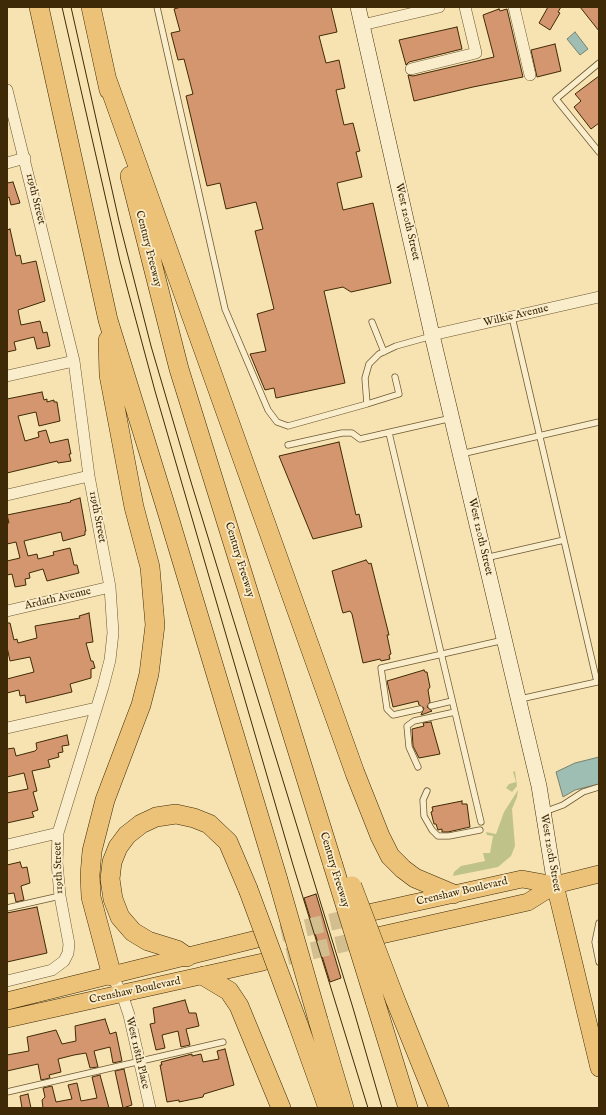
<!DOCTYPE html>
<style>
body{margin:0}
#map{position:relative;width:606px;height:1115px;overflow:hidden;background:#f7e3b1;font-family:"IM FELL English",serif}
canvas{display:block}
.frame{position:absolute;inset:0;border:8px solid #3f2a07;pointer-events:none}
</style>
<div id="map">
<canvas width="606" height="1115"></canvas>
<div class="frame"></div>
</div>
<script>
const g = document.querySelector('canvas').getContext('2d');
g.lineJoin = 'round';
function fill(path, color) {
  g.fillStyle = color;
  g.fill(path, 'evenodd');
}
function poly(rows) {
  const path = new Path2D();
  for (const r of rows) {
    path.moveTo(r[0], r[1]);
    for (let i = 2; i < r.length; i += 2) path.lineTo(r[i], r[i + 1]);
  }
  return path;
}
function stroke(path, color, width, dash) {
  g.strokeStyle = color;
  g.lineWidth = width;
  g.lineCap = dash ? 'butt' : 'round';
  g.setLineDash(dash || []);
  g.stroke(path);
}
function write(font, color, halo, rows, align = 'center') {
  g.font = font + ' "IM FELL English",serif';
  g.lineWidth = 3.5;
  g.setLineDash([]);
  g.textBaseline = 'middle';
  g.strokeStyle = halo;
  g.fillStyle = color;
  for (const [text, x, y, turn = 0] of rows) {
    g.save();
    g.translate(x, y);
    g.rotate((+turn || 0) * Math.PI / 180);
    g.textAlign = isNaN(turn) ? turn : align;
    if (halo) g.strokeText(text, 0, 0);
    g.fillText(text, 0, 0);
    g.restore();
  }
}
const green = poly([
 [515,771,517,786,512,792,506,788,509,784,516,782,513,772],
 [518,790,517,797,512,809,515,846,511,856,498,867,453,876,454,872,461,866,485,861,483,853,490,853,493,836,487,835,486,832,496,834,504,812]
]);
const water = poly([
 [575,32,588,49,580,55,567,39,575,32],
 [599,757,599,784,575,790,563,797,556,772,575,763,599,757]
]);
const building = poly([
 [181,7,331,7,337,32,319,36,326,63,339,60,345,88,336,90,344,125,353,123,360,151,356,152,362,177,337,183,343,210,373,203,391,283,351,292,343,287,324,291,345,383,276,398,274,388,265,390,250,354,266,351,257,314,274,309,255,231,263,229,256,202,226,209,220,183,207,186,186,96,193,94,184,59,178,60,171,33,180,31,174,9,181,7],
 [548,7,561,7,558,12,560,13,550,30,539,23,548,7],
 [580,7,599,7,599,31,580,7],
 [499,9,500,11,507,9,523,77,473,87,414,101,408,75,413,76,494,57,483,15,499,9],
 [457,27,462,49,409,62,406,65,399,40,457,27],
 [555,44,561,71,537,77,531,50,555,44],
 [599,76,599,123,591,129,574,107,581,101,575,94,599,76],
 [13,182,20,203,11,205,9,197,7,198,7,183,13,182],
 [10,229,16,256,20,255,22,264,36,261,45,301,18,310,21,325,40,321,43,333,47,332,50,346,37,349,34,337,14,342,16,350,7,352,7,230,10,229],
 [42,392,44,400,47,399,47,402,54,400,54,402,57,402,60,421,39,426,36,412,18,416,25,441,39,437,38,432,46,430,50,443,68,439,71,454,69,454,71,461,58,463,57,461,7,473,7,399,42,392],
 [339,442,356,515,359,514,362,527,313,539,279,456,339,442],
 [80,498,86,531,85,531,85,535,63,541,61,532,24,541,28,556,37,554,38,559,54,555,53,552,70,548,74,565,77,565,79,573,47,581,43,569,29,573,30,578,25,579,26,585,15,587,12,574,7,575,7,561,20,558,16,542,7,544,7,523,9,523,7,515,71,502,70,501,80,498],
 [366,560,369,564,371,563,389,635,387,635,391,654,389,655,390,659,381,661,380,659,363,663,352,614,350,611,343,613,342,610,332,571,366,560],
 [89,613,93,642,86,643,91,661,93,661,95,668,91,669,91,678,70,684,72,692,26,703,25,695,20,696,19,690,7,693,7,679,34,672,30,657,10,661,7,647,7,623,10,623,14,640,17,639,18,643,37,638,35,626,80,618,79,616,89,613],
 [424,670,425,672,427,672,430,687,428,690,430,702,427,707,432,711,421,715,424,708,419,705,418,701,393,707,387,681,424,670],
 [431,722,440,754,419,758,413,746,412,729,424,726,423,723,431,722],
 [67,735,69,745,62,746,63,752,58,753,59,757,48,760,50,767,32,771,37,791,33,792,38,810,32,812,34,817,7,823,7,793,28,789,24,773,7,777,7,749,14,748,16,756,35,751,37,749,36,743,67,735],
 [462,801,462,804,467,804,470,827,448,832,442,832,442,829,438,830,436,824,434,824,431,812,433,811,432,807,462,801],
 [20,862,22,868,27,867,30,883,21,886,24,900,16,902,14,893,7,894,7,865,20,862],
 [316,894,341,978,330,982,304,898,316,894],
 [37,907,47,953,7,962,7,913,37,907],
 [185,1000,189,1013,196,1013,199,1026,186,1029,190,1045,181,1047,178,1031,162,1035,165,1048,156,1050,150,1024,155,1023,153,1008,185,1000],
 [105,1019,110,1034,116,1032,122,1061,113,1063,110,1047,94,1051,98,1067,90,1068,86,1053,74,1055,58,1059,61,1072,49,1075,50,1078,41,1080,38,1064,7,1071,7,1055,29,1051,27,1037,56,1030,62,1044,76,1041,75,1026,105,1019],
 [225,1049,234,1085,204,1094,203,1097,179,1102,179,1100,167,1102,160,1065,162,1065,161,1062,192,1054,192,1056,201,1054,203,1062,219,1059,217,1051,225,1049],
 [124,1069,132,1105,123,1108,115,1071,124,1069],
 [100,1075,109,1108,43,1108,42,1100,45,1097,43,1088,52,1086,56,1102,72,1099,68,1085,77,1083,81,1101,97,1098,92,1077,100,1075],
 [28,1094,31,1108,22,1108,20,1096,28,1094]
]);
const primaryTunnel = poly([
 [257,939,362,915],
 [263,962,368,938]
]);
const lane = poly([
 [157,7,225,309,268,410,277,422,288,426,367,404,365,378,369,364,379,354,396,346,432,336],
 [599,63,556,99,599,152],
 [512,317,597,682,520,699],
 [372,322,384,352],
 [367,404,399,394,395,377],
 [389,433,481,822],
 [288,445,342,433,352,433,360,439,452,418],
 [461,454,599,422],
 [485,558,564,540],
 [431,706,452,701],
 [420,709,393,715,387,709,381,668,504,640],
 [418,767,409,747,407,726,414,721,455,712],
 [427,791,423,800,424,816,432,830,438,836,449,836,480,830],
 [544,812,563,805,583,792,599,787],
 [7,908,60,896],
 [599,923,595,942,599,962],
 [7,1092,223,1042]
]);
const street = poly([
 [514,7,530,75],
 [362,25,439,7],
 [411,69,476,53,465,7],
 [7,90,74,361,89,476,110,587,113,633,110,660,103,687,58,833,57,863,60,896,69,944,68,953,64,961,52,970,7,981],
 [7,163,25,158],
 [432,335,599,297],
 [7,376,74,361],
 [7,495,89,476],
 [7,611,110,587],
 [7,728,96,708],
 [7,845,58,833],
 [112,976,122,994,129,1015,150,1108]
]);
const secondary = poly([
 [358,7,432,335,539,786,555,885]
]);
const primary = poly([
 [555,885,599,1068],
 [368,913,522,879,555,885],
 [377,936,528,902,555,885,599,874],
 [7,1001,257,939],
 [7,1019,263,962]
]);
const highway = poly([
 [39,7,108,320,167,511,278,880],
 [91,7,109,90],
 [106,77,355,773,380,836,390,856,403,869,415,878,453,894],
 [130,176,179,369,333,865],
 [108,340,109,375,134,507,150,567,155,625,149,674,141,705,105,800,92,851,90,875,91,897,112,976],
 [187,957,177,950,148,941,133,932,120,917,113,899,110,879,112,862,118,847,127,835,141,824,156,817,176,814,194,818,209,824,228,842,248,889],
 [204,976,229,991,239,1006,281,1108],
 [395,999,439,1108],
 [375,1001,408,1108],
 [318,1020,344,1108],
 [298,1024,328,1108]
]);
const tram = poly([
 [62,7,120,261,155,391,293,865,368,1108],
 [71,7,119,221,151,346,191,482,353,1008,382,1108]
]);
const highwayBridge = poly([
 [333,865,375,1001],
 [278,880,318,1020],
 [352,886,395,999],
 [248,889,298,1024]
]);
const streetNames = [
 ["119th Street",35,199,76],
 ["West 120th Street",407,222,77],
 ["Century Freeway",148,249,76],
 ["Wilkie Avenue",516,316,-13],
 ["119th Street",97,517,79],
 ["West 120th Street",480,537,77],
 ["Century Freeway",239,560,73],
 ["Ardath Avenue",58,599,-13],
 ["West 120th Street",550,853,80],
 ["119th Street",59,868,-92],
 ["Century Freeway",334,870,73],
 ["Crenshaw Boulevard",462,892,-13],
 ["Crenshaw Boulevard",135,991,-12],
 ["West 118th Place",137,1053,77]
];
fill(green, '#bfc38a');
fill(water, '#9ebdb3');
stroke(water, '#78826e', 1);
fill(building, '#d4966f');
stroke(building, '#3f2a07', 1);
stroke(primaryTunnel, '#d2be8f', 17, [17, 8]);
stroke(lane, '#6d5832', 7);
stroke(street, '#6d5832', 12);
stroke(secondary, '#3f2a07', 16);
stroke(primary, '#3f2a07', 18);
stroke(highway, '#3f2a07', 20);
stroke(lane, '#faedcc', 5.5);
stroke(street, '#faedcc', 11);
stroke(secondary, '#faedcc', 15);
stroke(primary, '#ecc278', 17);
stroke(highway, '#ecc278', 19);
stroke(tram, '#3f2a07', 1);
stroke(highwayBridge, '#3f2a07', 20, []);
stroke(highwayBridge, '#ecc278', 19);
write('11px', '#3f2a07', '#faedcc', streetNames);
</script>
